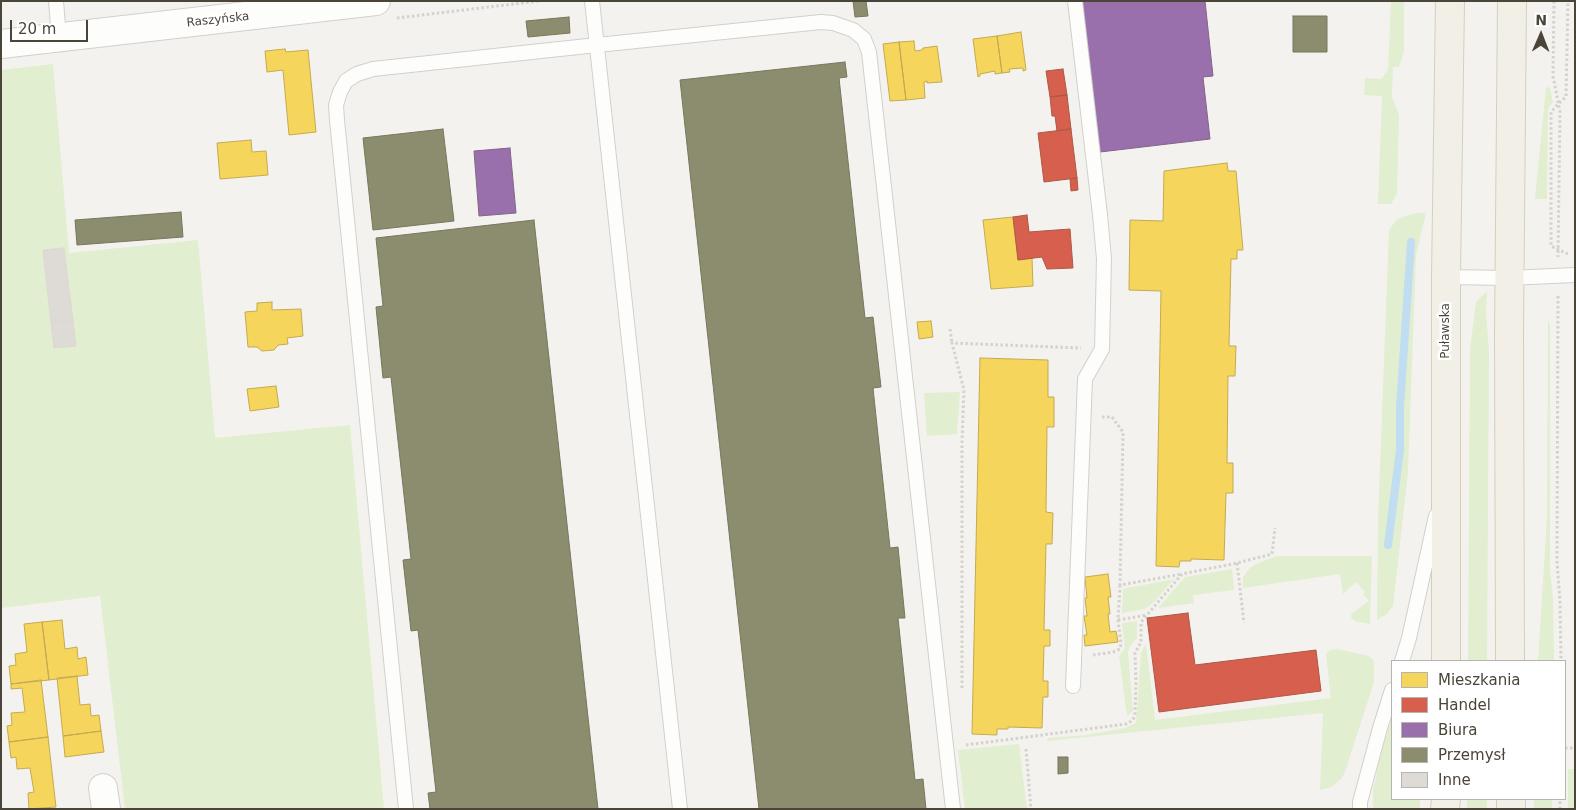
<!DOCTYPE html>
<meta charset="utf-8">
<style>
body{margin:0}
#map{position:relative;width:1576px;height:810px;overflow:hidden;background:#f4f2ee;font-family:"DejaVu Sans",sans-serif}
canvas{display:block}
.frame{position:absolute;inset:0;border:2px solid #4b4439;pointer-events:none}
.legend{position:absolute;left:1391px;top:660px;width:175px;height:140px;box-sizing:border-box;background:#fff;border:1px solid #b7b4b0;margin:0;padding:6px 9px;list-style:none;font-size:15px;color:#4b4439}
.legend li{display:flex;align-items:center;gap:10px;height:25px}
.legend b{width:25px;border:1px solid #b7b4b0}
.north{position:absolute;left:1516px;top:10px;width:50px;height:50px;-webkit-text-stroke:4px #fff;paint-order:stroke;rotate:1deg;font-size:14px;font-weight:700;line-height:20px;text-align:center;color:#4b4439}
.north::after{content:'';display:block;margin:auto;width:18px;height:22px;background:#4b4439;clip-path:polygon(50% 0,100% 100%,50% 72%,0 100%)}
.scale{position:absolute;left:10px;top:20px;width:78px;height:22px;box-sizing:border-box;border:2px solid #4b4439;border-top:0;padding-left:6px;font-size:15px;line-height:18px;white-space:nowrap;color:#4b4439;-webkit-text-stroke:4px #fff;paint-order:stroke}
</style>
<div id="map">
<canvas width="1576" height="810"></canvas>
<div class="frame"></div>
<ul class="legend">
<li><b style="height:14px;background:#f6d55c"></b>Mieszkania</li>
<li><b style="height:14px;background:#d6604d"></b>Handel</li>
<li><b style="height:14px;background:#9970ab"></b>Biura</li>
<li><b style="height:14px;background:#8c8c6e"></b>Przemysł</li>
<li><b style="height:14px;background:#dedbd6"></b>Inne</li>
</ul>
<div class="north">N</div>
<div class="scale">20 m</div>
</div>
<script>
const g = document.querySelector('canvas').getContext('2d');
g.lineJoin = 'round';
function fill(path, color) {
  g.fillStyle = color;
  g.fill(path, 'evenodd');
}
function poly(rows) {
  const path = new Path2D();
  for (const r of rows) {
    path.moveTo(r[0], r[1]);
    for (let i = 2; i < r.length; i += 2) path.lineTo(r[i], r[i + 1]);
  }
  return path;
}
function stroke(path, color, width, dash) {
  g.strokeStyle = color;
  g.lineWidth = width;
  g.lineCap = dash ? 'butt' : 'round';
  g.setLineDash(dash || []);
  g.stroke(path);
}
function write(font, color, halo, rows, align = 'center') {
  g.font = font + ' "DejaVu Sans",sans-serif';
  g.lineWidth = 5;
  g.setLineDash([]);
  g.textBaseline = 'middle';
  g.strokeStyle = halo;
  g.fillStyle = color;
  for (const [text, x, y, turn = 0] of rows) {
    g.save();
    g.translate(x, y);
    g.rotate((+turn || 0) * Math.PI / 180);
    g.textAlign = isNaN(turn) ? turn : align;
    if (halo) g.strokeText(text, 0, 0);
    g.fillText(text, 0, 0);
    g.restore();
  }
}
const green = poly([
 [1391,1,1404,1,1404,51,1399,67,1393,67,1392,97,1399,115,1397,194,1391,204,1378,204,1382,96,1364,95,1365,78,1381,79,1388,70],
 [53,64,69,253,198,240,215,438,350,425,384,809,125,809,100,596,1,608,1,70],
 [1546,87,1550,88,1553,102,1548,109,1547,199,1535,199],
 [1416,213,1426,213,1416,255,1408,472,1393,606,1387,614,1377,620,1378,520,1389,230,1397,219],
 [1487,291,1486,312,1489,350,1487,661,1468,661,1470,349,1476,302],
 [1548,318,1550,328,1550,570,1553,599,1554,661,1538,661,1547,516],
 [960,392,957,434,927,436,924,393],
 [1277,556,1372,556,1370,624,1355,621,1351,618,1351,614,1369,601,1363,594,1365,592,1356,582,1343,594,1340,574,1243,588,1243,577,1250,568,1256,564],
 [1232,569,1234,590,1193,595,1194,603,1158,608,1185,577],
 [1174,579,1154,602,1145,609,1122,613,1123,589],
 [1137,621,1137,638,1130,646,1128,652,1133,711,1127,716,1119,656,1125,648,1122,623],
 [1146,644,1155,720,1331,698,1326,654,1330,650,1337,649,1369,656,1374,661,1374,682,1345,772,1341,779,1331,787,1320,790,1323,713,1047,741,1048,738,1086,735,1125,728,1136,723,1141,653],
 [1392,717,1392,799,1420,799,1420,809,1373,809,1373,791,1381,752],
 [1019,744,1027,809,965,809,958,750],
 [1568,769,1575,769,1575,809,1568,809],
 [1467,799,1487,799,1487,809,1467,809],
 [1534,799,1552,799,1552,809,1534,809]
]);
const homes = poly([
 [1021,32,1026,70,1023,71,1023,68,1009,69,1010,72,1002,73,997,36,1021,32],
 [997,36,1002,73,995,74,995,71,980,74,980,76,978,77,973,39,997,36],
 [914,41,915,51,922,50,923,48,937,46,942,82,927,83,927,81,924,82,925,98,906,100,899,42,914,41],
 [899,42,906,100,890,101,883,44,899,42],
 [285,49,286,52,308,50,316,132,289,135,283,70,267,72,265,51,285,49],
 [251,140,252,152,266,151,268,175,220,179,217,143,251,140],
 [1227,163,1228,171,1236,171,1243,250,1237,250,1237,259,1231,259,1229,346,1236,346,1235,376,1228,376,1227,463,1233,463,1233,493,1226,493,1224,560,1191,559,1191,561,1180,561,1179,567,1156,566,1161,291,1129,290,1130,220,1163,221,1164,171,1227,163],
 [1013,217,1018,260,1032,258,1033,286,991,289,983,220,1013,217],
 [272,302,272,310,301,309,303,336,287,338,288,344,278,345,274,350,262,351,257,347,248,347,245,312,257,311,257,303,272,302],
 [931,321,933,337,919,339,917,322,931,321],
 [980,358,1048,360,1048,397,1054,397,1054,427,1047,427,1046,512,1053,513,1052,544,1046,544,1044,630,1050,630,1050,646,1044,646,1043,681,1048,681,1048,697,1043,697,1042,728,1008,727,1008,729,997,729,997,735,972,734,980,358],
 [276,386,279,407,250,411,247,389,276,386],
 [1108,574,1111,597,1108,597,1110,614,1108,614,1110,632,1116,631,1118,642,1085,646,1084,635,1087,635,1084,616,1087,616,1085,598,1087,598,1085,577,1108,574],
 [62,620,65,649,77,647,78,659,86,657,88,675,49,680,42,622,62,620],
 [42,622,49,680,11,684,9,666,16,665,15,654,27,652,24,624,42,622],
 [77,676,80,705,90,704,91,716,99,715,101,731,63,736,57,678,77,676],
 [41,680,48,737,9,742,7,726,12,725,11,713,25,712,22,688,11,689,11,684,41,680],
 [101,731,104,752,65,757,63,736,101,731],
 [48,737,56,807,29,809,28,793,34,792,30,768,17,769,16,757,11,758,9,742,48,737]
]);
const shops = poly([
 [1063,69,1067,95,1050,97,1046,71,1063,69],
 [1067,95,1071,129,1057,131,1055,116,1052,116,1050,97,1067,95],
 [1071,129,1077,178,1044,182,1038,133,1071,129],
 [1077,178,1078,190,1071,191,1070,179,1077,178],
 [1027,215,1029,232,1070,229,1073,268,1047,269,1042,257,1018,260,1013,217,1027,215],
 [1188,613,1195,665,1316,650,1321,691,1159,712,1147,618,1188,613]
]);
const offices = poly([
 [1082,1,1205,1,1213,76,1203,77,1210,139,1100,152,1082,1],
 [510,148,516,213,479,216,474,151,510,148]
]);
const industry = poly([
 [853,1,866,1,868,16,855,17,853,1],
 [1293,16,1327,16,1327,52,1293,52,1293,16],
 [569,17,570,33,528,37,526,21,569,17],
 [845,62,847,77,839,78,865,318,873,317,881,387,873,388,890,548,898,547,905,618,898,618,915,780,923,779,926,809,759,809,680,80,845,62],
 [443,129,454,221,373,230,363,138,443,129],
 [181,212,183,237,77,245,75,220,181,212],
 [534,220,598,809,430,809,428,793,436,792,418,630,411,631,403,560,411,559,391,377,383,378,376,307,383,306,376,238,534,220],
 [1058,757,1068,757,1068,773,1058,774,1058,757]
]);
const stream = poly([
 [1388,545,1400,450,1400,407,1411,242]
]);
const building = poly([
 [64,248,73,321,51,323,43,250,64,248],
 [73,321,76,346,54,348,51,323,73,321]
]);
const path = poly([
 [1554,1,1553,76,1560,112,1558,257],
 [397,18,539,1],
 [1568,254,1551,246,1551,112,1559,103,1566,97,1568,1],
 [1558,296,1557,562,1560,601,1561,661],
 [950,329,952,343],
 [1102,417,1112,417,1123,432,1120,585,1182,574],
 [1237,563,1244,623],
 [1120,585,1118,620,1147,615],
 [1093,655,1113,652,1120,649,1121,644,1118,620],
 [962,688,962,441,964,390,952,343,1081,348],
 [966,745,1126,724,1133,720,1135,715,1136,681,1135,653,1141,642,1141,622,1182,574,1237,563,1272,554,1275,528],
 [1565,748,1575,748],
 [1026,749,1031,809],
 [1560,809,1560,799]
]);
const service = poly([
 [56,1,59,38],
 [592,1,680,809],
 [1446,277,1509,278,1575,275],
 [1402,661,1409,638,1436,516],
 [1073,686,1085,379,1102,349,1104,259,1100,215,1075,1],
 [406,809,337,120,336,105,340,92,346,81,357,74,373,69,597,45,821,22,833,23,853,30,864,39,869,52,953,809],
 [1360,809,1360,802,1380,728,1392,690]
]);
const minor = poly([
 [103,788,106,809]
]);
const tertiary = poly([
 [1,44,376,1]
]);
const primary = poly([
 [1446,661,1446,277,1450,1],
 [1510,661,1509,335,1512,1],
 [1511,799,1511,809],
 [1445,809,1446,799]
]);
const streetNames = [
 ["Raszyńska",218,20,-6],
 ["Puławska",1446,331,-90]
];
fill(green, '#e1eecf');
fill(homes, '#f6d55c');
stroke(homes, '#c3aa52', 1);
fill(shops, '#d6604d');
stroke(shops, '#ac5847', 1);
fill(offices, '#9970ab');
stroke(offices, '#826389', 1);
fill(industry, '#8c8c6e');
stroke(industry, '#78765e', 1);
stroke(stream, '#c0ddf1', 8);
fill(building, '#dedbd6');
stroke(building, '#dcd9d4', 1);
stroke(service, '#d2d0cb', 16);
stroke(minor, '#d2d0cb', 30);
stroke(tertiary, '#d2d0cb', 30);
stroke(primary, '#d6cebb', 30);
stroke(path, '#d3d2cc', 3, [2.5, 2.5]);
stroke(service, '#fdfdfc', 14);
stroke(minor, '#fdfdfc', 28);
stroke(tertiary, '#fdfdfc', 28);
stroke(primary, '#f2efe6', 28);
write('12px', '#4b4439', '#fff', streetNames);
</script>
